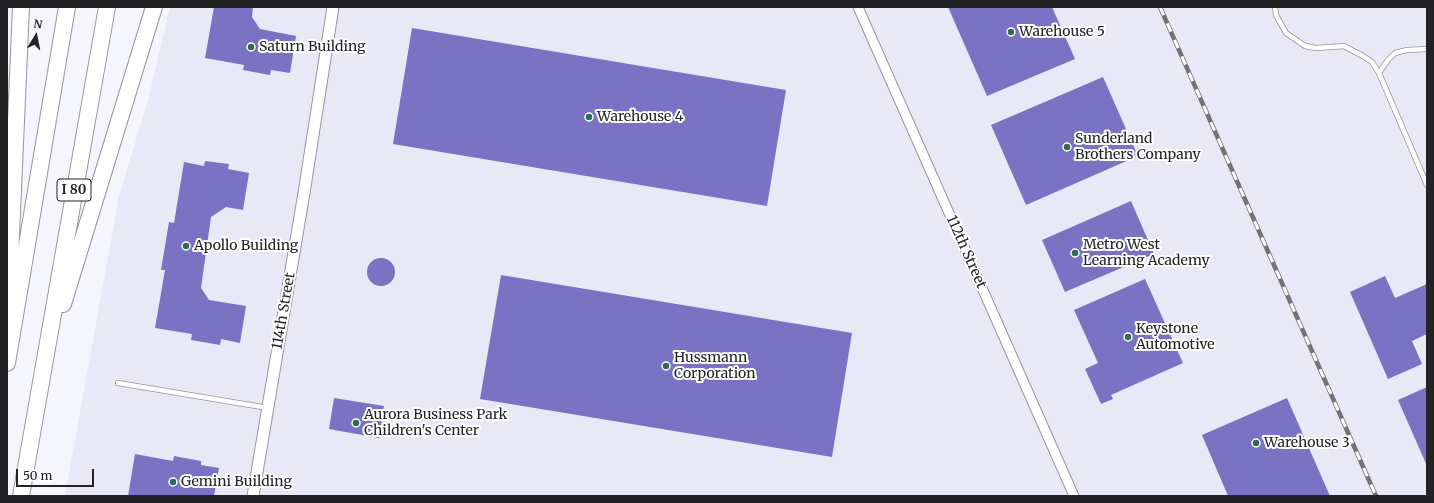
<!DOCTYPE html>
<style>
body{margin:0}
#map{position:relative;width:1434px;height:503px;overflow:hidden;background:#f5f5fc;font-family:Merriweather,serif}
canvas{display:block}
.frame{position:absolute;inset:0;border:8px solid #232326;pointer-events:none}
.north{position:absolute;left:16px;top:16px;width:40px;height:40px;-webkit-text-stroke:3px #fff;paint-order:stroke;rotate:10deg;font-size:11px;font-weight:700;line-height:16px;text-align:center;color:#232326}
.north::after{content:'';display:block;margin:auto;width:14px;height:18px;background:#232326;clip-path:polygon(50% 0,100% 100%,50% 72%,0 100%)}
.scale{position:absolute;left:16px;top:469px;width:78px;height:18px;box-sizing:border-box;border:2px solid #232326;border-top:0;padding-left:5px;font-size:12px;line-height:14px;white-space:nowrap;color:#232326;-webkit-text-stroke:3px #fff;paint-order:stroke}
</style>
<div id="map">
<canvas width="1434" height="503"></canvas>
<div class="frame"></div>
<div class="north">N</div>
<div class="scale">50 m</div>
</div>
<script>
const g = document.querySelector('canvas').getContext('2d');
g.lineJoin = 'round';
function fill(path, color) {
  g.fillStyle = color;
  g.fill(path, 'evenodd');
}
function poly(rows) {
  const path = new Path2D();
  for (const r of rows) {
    if (r.length === 3) {
      path.moveTo(r[0] + r[2], r[1]);
      path.arc(r[0], r[1], r[2], 0, 2 * Math.PI);
      continue;
    }
    path.moveTo(r[0], r[1]);
    for (let i = 2; i < r.length; i += 2) path.lineTo(r[i], r[i + 1]);
  }
  return path;
}
function stroke(path, color, width, dash) {
  g.strokeStyle = color;
  g.lineWidth = width;
  g.lineCap = dash ? 'butt' : 'round';
  g.setLineDash(dash || []);
  g.stroke(path);
}
function write(font, color, halo, rows, align = 'center') {
  g.font = font + ' Merriweather,serif';
  g.lineWidth = 4;
  g.setLineDash([]);
  g.textBaseline = 'middle';
  g.strokeStyle = halo;
  g.fillStyle = color;
  for (const [text, x, y, turn = 0] of rows) {
    g.save();
    g.translate(x, y);
    g.rotate((+turn || 0) * Math.PI / 180);
    g.textAlign = isNaN(turn) ? turn : align;
    if (halo) g.strokeText(text, 0, 0);
    g.fillText(text, 0, 0);
    g.restore();
  }
}
const built = poly([
 [170,7,1427,7,1427,496,65,496,119,196,148,100]
]);
const building = poly([
 [214,7,253,7,252,17,260,29,296,36,290,73,271,70,270,75,243,70,244,65,205,58],
 [948,7,1052,7,1075,59,987,96],
 [412,28,786,90,767,206,393,144],
 [1103,77,1138,156,1026,205,991,125],
 [205,161,229,164,228,169,249,173,243,210,226,207,211,217,201,288,209,300,246,306,240,343,221,339,220,345,191,340,192,334,155,328,165,270,161,270,169,222,174,223,184,162,204,166],
 [1131,201,1154,254,1065,292,1042,240],
 [381,272,14],
 [501,275,852,333,832,457,480,399],
 [1385,276,1395,298,1427,284,1427,334,1412,341,1422,364,1388,379,1350,292],
 [1145,279,1183,363,1111,395,1113,399,1101,404,1085,369,1098,363,1074,310],
 [1427,387,1427,466,1398,400],
 [334,398,384,406,379,438,329,429],
 [1287,398,1330,496,1228,496,1202,435],
 [135,454,173,461,174,456,201,461,201,465,219,468,214,496,128,496]
]);
const service = poly([
 [1275,7,1276,15,1286,33,1305,46,1316,48,1344,46,1363,56,1372,62,1379,73,1427,185],
 [1379,73,1388,60,1395,53,1407,50,1427,49],
 [118,383,268,408]
]);
const minor = poly([
 [858,7,1074,496]
]);
const tertiary = poly([
 [253,496,304,193,333,7]
]);
const motorway = poly([
 [8,303,21,7],
 [63,304,154,7],
 [7,363,67,7],
 [21,496,107,7]
]);
const rail = poly([
 [1160,7,1376,496]
]);
const markers = [
 [1011,32,4,"#306a53"],
 [251,47,4,"#306a53"],
 [589,117,4,"#306a53"],
 [1067,147,4,"#306a53"],
 [186,246,4,"#306a53"],
 [1075,253,4,"#306a53"],
 [1128,337,4,"#306a53"],
 [666,366,4,"#306a53"],
 [356,423,4,"#306a53"],
 [1256,443,4,"#306a53"],
 [173,482,4,"#306a53"]
];
const shields = [
 [74,190,34]
];
const shieldNames = [
 ["I 80",74,190]
];
const poiNames = [
 ["Warehouse 5",1019,32],
 ["Saturn Building",259,47],
 ["Warehouse 4",597,117],
 ["Sunderland",1075,139],
 ["Brothers Company",1075,155],
 ["Metro West",1083,245],
 ["Learning Academy",1083,261],
 ["Apollo Building",194,246],
 ["Keystone",1136,329],
 ["Automotive",1136,345],
 ["Hussmann",674,358],
 ["Corporation",674,374],
 ["Aurora Business Park",364,415],
 ["Children's Center",364,431],
 ["Warehouse 3",1264,443],
 ["Gemini Building",181,482]
];
const streetNames = [
 ["112th Street",966,252,66],
 ["114th Street",284,311,-80]
];
fill(built, '#e8e8f6');
fill(building, '#7a73c3');
stroke(service, '#95959b', 6);
stroke(minor, '#95959b', 11);
stroke(tertiary, '#95959b', 13);
stroke(motorway, '#95959b', 18);
stroke(service, '#fff', 4.5);
stroke(minor, '#fff', 9);
stroke(tertiary, '#fff', 11);
stroke(motorway, '#fff', 16);
stroke(rail, '#727277', 4.5);
stroke(rail, '#fff', 3, [9]);
for (const [x, y, r, color] of markers) {
  const dot = new Path2D();
  dot.arc(x, y, r, 0, 2 * Math.PI);
  g.fillStyle = color;
  g.fill(dot);
  stroke(dot, '#fff', 1.5);
}
for (const [x, y, w] of shields) {
  const box = new Path2D();
  box.roundRect(x - w / 2, y - 11, w, 22, 3);
  g.fillStyle = '#fff';
  g.fill(box);
  stroke(box, '#232326', 1);
}
write('bold 13px', '#232326', null, shieldNames);
write('14px', '#232326', '#fff', poiNames, 'left');
write('14px', '#232326', '#fff', streetNames);
</script>
